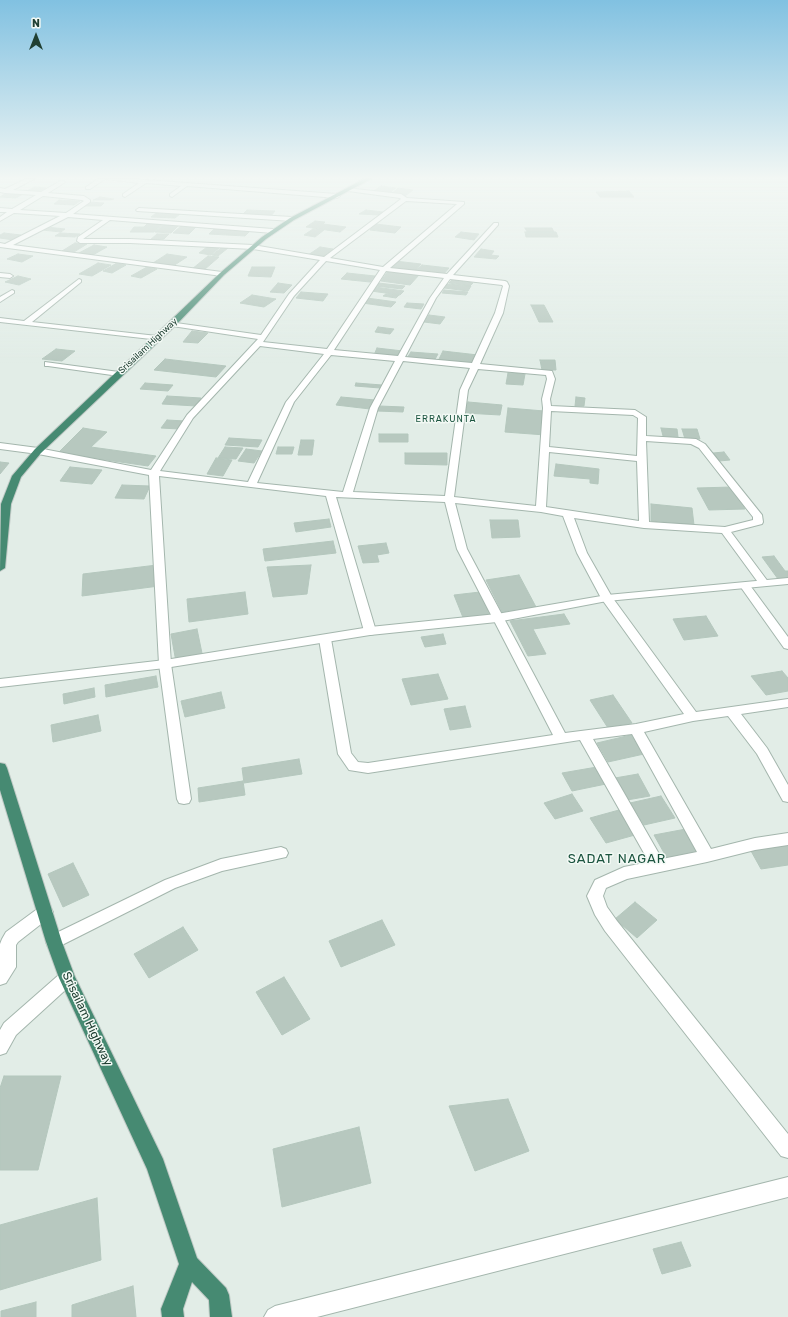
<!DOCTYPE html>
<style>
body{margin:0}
#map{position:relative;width:788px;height:1317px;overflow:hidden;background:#e2ede7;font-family:Rubik,sans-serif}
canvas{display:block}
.north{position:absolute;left:16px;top:16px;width:40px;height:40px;-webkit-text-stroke:3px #f3f9f5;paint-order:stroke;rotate:0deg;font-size:11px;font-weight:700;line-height:16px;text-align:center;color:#204033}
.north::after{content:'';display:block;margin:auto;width:14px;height:18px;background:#204033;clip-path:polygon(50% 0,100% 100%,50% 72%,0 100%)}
</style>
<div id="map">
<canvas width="788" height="1317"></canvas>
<div class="north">N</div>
</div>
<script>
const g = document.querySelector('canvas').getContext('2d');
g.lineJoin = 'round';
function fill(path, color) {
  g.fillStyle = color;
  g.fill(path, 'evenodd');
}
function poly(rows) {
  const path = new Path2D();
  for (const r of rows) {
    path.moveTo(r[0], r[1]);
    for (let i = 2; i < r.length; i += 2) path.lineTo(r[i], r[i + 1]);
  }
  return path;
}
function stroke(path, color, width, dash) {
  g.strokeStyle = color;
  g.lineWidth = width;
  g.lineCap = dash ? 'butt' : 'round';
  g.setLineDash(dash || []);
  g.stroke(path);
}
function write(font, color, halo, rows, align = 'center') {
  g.font = font + ' Rubik,sans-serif';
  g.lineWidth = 3;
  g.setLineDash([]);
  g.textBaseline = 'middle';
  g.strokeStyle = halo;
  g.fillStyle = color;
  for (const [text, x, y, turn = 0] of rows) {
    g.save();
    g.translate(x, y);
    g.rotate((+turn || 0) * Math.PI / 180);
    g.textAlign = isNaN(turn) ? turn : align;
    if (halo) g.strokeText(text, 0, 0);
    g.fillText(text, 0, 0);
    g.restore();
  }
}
const building = poly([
 [381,186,396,188,388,194,372,192,381,186],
 [34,187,46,188,40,191,27,191,34,187],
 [398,188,413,190,405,196,390,195,398,188],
 [629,191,634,197,600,197,596,192,629,191],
 [6,193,23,194,16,198,0,197,6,193],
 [100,197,114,199,110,200,93,200,100,197],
 [59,200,80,201,74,205,54,204,59,200],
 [89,202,104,203,101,206,85,206,89,202],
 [247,210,275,211,270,217,241,216,247,210],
 [366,210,383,212,379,215,359,214,366,210],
 [156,213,180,214,175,218,151,217,156,213],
 [315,221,325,222,323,224,346,227,340,232,306,227,315,221],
 [148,223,163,224,154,232,130,232,134,227,144,227,148,223],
 [164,224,179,225,171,233,155,232,164,224],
 [376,224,401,227,395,233,370,230,376,224],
 [181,226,196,227,189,234,173,233,181,226],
 [47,227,65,229,61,232,42,230,47,227],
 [215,228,251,230,245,236,209,234,215,228],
 [525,228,552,228,554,232,527,232,525,228],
 [313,229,324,230,315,237,304,235,313,229],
 [461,232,479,234,474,240,455,237,461,232],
 [525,232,556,232,558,237,526,237,525,232],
 [4,233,21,235,13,240,0,238,0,235,4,233],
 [60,233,80,234,75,237,55,236,60,233],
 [157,234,169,234,164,239,150,240,157,234],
 [75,243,87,244,74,252,62,251,75,243],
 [94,245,107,247,91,256,77,254,94,245],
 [207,247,219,248,211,255,199,253,207,247],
 [320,247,333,249,321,258,308,255,320,247],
 [221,248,228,248,218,256,212,255,221,248],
 [481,249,494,251,491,255,499,256,496,259,474,257,481,249],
 [18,254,33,256,22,262,7,259,18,254],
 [167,254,187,257,173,266,153,263,167,254],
 [208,256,219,257,204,270,192,269,208,256],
 [395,261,421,264,415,271,388,268,395,261],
 [98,263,111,265,92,276,79,274,98,263],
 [117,263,126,265,112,273,103,271,117,263],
 [422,265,449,268,443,275,415,271,422,265],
 [147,267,157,269,141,278,131,276,147,267],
 [252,267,275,267,271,277,248,276,252,267],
 [388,271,419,275,410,285,381,281,388,271],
 [347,273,375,276,370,282,341,279,347,273],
 [18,276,31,279,19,285,5,282,18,276],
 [452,280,473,283,470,286,449,283,452,280],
 [278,283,292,285,284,293,270,292,278,283],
 [378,283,405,286,402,289,375,286,378,283],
 [447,284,471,286,468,291,444,288,447,284],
 [375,287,404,291,400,295,371,291,375,287],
 [444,290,468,292,466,295,442,293,444,290],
 [301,292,328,294,323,301,296,298,301,292],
 [386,294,399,295,396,298,383,296,386,294],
 [252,295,276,299,264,307,240,303,252,295],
 [367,298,396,302,391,307,362,303,367,298],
 [407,303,424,304,421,309,404,307,407,303],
 [531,305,544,305,553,322,539,322,531,305],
 [429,315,445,317,440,324,424,322,429,315],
 [378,327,394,329,390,334,375,332,378,327],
 [192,331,208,333,198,343,183,342,192,331],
 [377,348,403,351,400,357,374,355,377,348],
 [56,349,75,351,62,361,42,359,56,349],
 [443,351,478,355,473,365,438,361,443,351],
 [411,352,438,354,434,361,407,358,411,352],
 [165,359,226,366,216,377,154,370,165,359],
 [540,360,555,360,556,370,542,370,540,360],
 [508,373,525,374,523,385,506,384,508,373],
 [145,383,173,385,168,391,140,389,145,383],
 [356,383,382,385,380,388,355,386,356,383],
 [167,396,201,398,196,406,162,404,167,396],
 [341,397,375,400,370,409,336,405,341,397],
 [576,397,585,398,584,406,575,406,576,397],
 [468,402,502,405,500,415,465,413,468,402],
 [379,406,404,407,403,412,377,411,379,406],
 [508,408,544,411,545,435,505,432,508,408],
 [167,420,185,421,179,429,161,428,167,420],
 [83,428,107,432,91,447,156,456,148,466,58,453,83,428],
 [661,428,677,429,678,437,663,436,661,428],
 [682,429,697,429,700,439,685,439,682,429],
 [379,434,408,434,408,442,379,442,379,434],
 [229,438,262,440,258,447,225,445,229,438],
 [301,440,314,440,312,455,298,455,301,440],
 [225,447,243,448,236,459,218,458,225,447],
 [278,447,294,447,292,454,276,454,278,447],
 [246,449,262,451,254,463,238,461,246,449],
 [724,452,730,460,719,461,713,453,724,452],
 [405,453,447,453,447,465,405,464,405,453],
 [216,458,232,460,223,476,207,474,216,458],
 [0,462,9,463,0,474,0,462],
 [556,464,599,469,598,484,590,483,590,479,554,476,556,464],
 [70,467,102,470,92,484,60,481,70,467],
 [122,485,150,486,144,499,115,498,122,485],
 [732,487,745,509,709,510,697,488,732,487],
 [651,504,692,508,694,525,651,521,651,504],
 [329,519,331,527,296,532,294,523,329,519],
 [490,520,518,520,520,537,492,538,490,520],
 [333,541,336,553,265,561,263,549,333,541],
 [386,543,389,553,377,555,379,562,363,563,358,546,386,543],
 [774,556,785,571,788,571,788,579,778,579,762,557,774,556],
 [157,565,159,586,82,596,83,574,157,565],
 [311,565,307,594,273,597,267,567,311,565],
 [519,575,536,607,502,612,486,580,519,575],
 [245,592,248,614,189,622,187,599,245,592],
 [480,592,490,617,464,620,454,595,480,592],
 [564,614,570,624,533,629,546,654,528,656,510,621,564,614],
 [706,616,718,636,684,640,673,619,706,616],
 [197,629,203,658,176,662,171,634,197,629],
 [443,634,446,644,425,647,421,637,443,634],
 [782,671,788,678,788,691,766,695,751,676,782,671],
 [438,674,448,699,411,705,402,679,438,674],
 [156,676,158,687,106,697,105,685,156,676],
 [94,688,95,697,64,704,63,694,94,688],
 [221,692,225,708,185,717,181,701,221,692],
 [613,695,632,723,608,728,590,700,613,695],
 [465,706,471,727,450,730,444,709,465,706],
 [98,715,101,731,53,742,51,725,98,715],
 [631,735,644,754,608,762,597,743,631,735],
 [299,759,302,774,244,783,242,768,299,759],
 [597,767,606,784,572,791,562,773,597,767],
 [638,774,650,796,627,800,615,778,638,774],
 [243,781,245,795,199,802,198,788,243,781],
 [572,794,583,811,555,819,544,803,572,794],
 [661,796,675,818,644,825,630,803,661,796],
 [619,810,635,835,606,843,590,818,619,810],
 [686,829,700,853,668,860,654,835,686,829],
 [788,845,788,865,761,869,751,851,788,845],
 [73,863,89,895,63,907,48,874,73,863],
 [635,902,657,920,637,938,615,919,635,902],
 [382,920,395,945,341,967,329,941,382,920],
 [183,927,198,950,149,978,134,954,183,927],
 [284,977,310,1019,282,1035,256,992,284,977],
 [4,1076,61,1076,38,1170,0,1170,0,1088,4,1076],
 [508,1099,529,1151,475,1171,449,1106,508,1099],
 [359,1127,371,1183,282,1207,273,1149,359,1127],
 [97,1198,101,1260,0,1290,0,1225,97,1198],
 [681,1242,691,1266,662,1274,653,1249,681,1242],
 [133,1286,136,1317,72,1317,72,1305,133,1286],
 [36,1302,36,1317,1,1317,1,1311,36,1302]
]);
const minor = poly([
 [26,179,34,179,13,190,41,192,62,180,65,182,64,183,48,193,84,196,90,200,90,202,73,214,273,229,276,231,273,233,110,220,83,239,130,239,253,245,324,257,401,199,400,198,348,191,346,190,346,188,401,194,407,198,464,202,464,204,390,268,447,274,494,223,498,223,498,225,453,275,505,281,507,282,509,286,503,313,480,364,552,371,555,379,550,399,551,406,635,410,646,417,646,436,696,439,705,444,762,515,763,522,762,524,731,532,769,583,764,586,760,585,722,533,644,528,574,518,587,553,612,597,696,712,788,699,788,707,741,714,767,748,788,785,788,802,783,801,757,754,728,716,693,721,644,732,711,849,755,838,788,833,788,845,755,850,707,862,627,879,606,888,603,896,607,907,617,921,788,1134,788,1158,781,1156,605,931,595,915,587,896,595,880,624,867,649,862,580,740,368,773,349,770,338,754,319,639,321,636,325,635,329,636,331,639,351,753,358,762,368,763,553,735,457,549,445,502,336,497,376,631,374,634,370,635,366,634,364,631,326,496,159,476,171,664,191,799,189,803,184,804,179,803,177,799,159,664,149,475,38,454,0,449,0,443,38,448,151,470,187,415,258,339,172,326,168,324,169,322,261,335,289,294,320,260,253,249,130,243,80,243,77,241,78,237,103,220,68,217,13,245,222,272,225,274,222,276,0,247,0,243,5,244,60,216,14,213,0,221,0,217,7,212,0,212,0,208,12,209,36,195,5,193,0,192,0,188,5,189,26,179],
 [43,196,82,200,84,201,66,213,20,210,43,196],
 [406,201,457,204,383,267,330,258,406,201],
 [326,261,380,270,327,349,263,342,294,296,326,261],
 [386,271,444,278,430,298,398,356,334,350,386,271],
 [450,279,502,285,503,286,495,313,472,363,405,357,436,298,450,279],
 [260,346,324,354,286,402,248,482,160,471,193,418,260,346],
 [331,355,395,361,370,408,343,492,257,483,294,402,331,355],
 [403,361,470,368,460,390,445,496,353,492,378,408,403,361],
 [478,369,546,375,547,379,542,399,543,408,536,506,454,497,468,390,478,369],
 [551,411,633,415,638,418,637,456,549,447,551,411],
 [646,441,691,444,699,448,753,517,753,520,725,527,649,522,646,441],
 [549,452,637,461,639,521,546,507,549,452],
 [455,503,541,512,563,516,577,553,601,598,684,714,636,724,565,733,467,549,455,503],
 [632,734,697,852,662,859,593,739,632,734],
 [98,179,105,179,90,189,86,189,86,187,98,179],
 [106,179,132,179,337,194,340,196,337,198,187,186,172,197,170,196,170,194,181,186,146,183,125,197,123,196,123,194,139,183,106,179],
 [139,208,292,217,295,219,292,221,137,211,136,210,139,208],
 [0,273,10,274,13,276,10,278,0,277,0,273],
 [79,279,81,280,81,282,32,322,157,336,161,338,160,340,0,322,0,318,24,321,79,279],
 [12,290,14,291,14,293,0,302,0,297,12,290],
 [45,362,119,372,123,374,119,376,48,366,45,366,45,362],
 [745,583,749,584,788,637,788,649,784,648,740,586,745,583],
 [281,847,286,849,288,853,286,857,222,871,175,888,54,949,48,947,46,942,48,937,165,880,221,859,281,847],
 [45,905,50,907,53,912,50,917,18,942,16,945,16,967,6,983,0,985,0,944,2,939,6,932,40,907,45,905],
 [67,971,73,973,75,978,73,983,16,1035,6,1053,0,1055,0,1030,4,1023,61,973,67,971],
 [788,1177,788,1197,317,1317,264,1317,268,1310,275,1306,788,1177]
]);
const tertiary = poly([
 [788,578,788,584,607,601,497,622,370,635,165,668,0,687,0,679,165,660,370,627,497,614,607,595,788,578]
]);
const trunk = poly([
 [364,179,371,179,294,220,266,239,224,275,175,326,41,453,21,477,11,504,5,568,0,571,1,504,12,476,35,449,169,322,220,273,262,237,290,218,364,179],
 [0,763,5,764,7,768,62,942,75,977,163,1159,197,1258,226,1288,229,1295,232,1317,210,1317,209,1300,192,1282,183,1309,184,1317,162,1317,161,1309,179,1264,147,1169,59,978,46,942,0,790,0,763]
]);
const farStreetnames = [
 ["Srisailam Highway",148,346,-43]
];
const farNeighbourhoodnames = [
 ["ERRAKUNTA",446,419]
];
const nearStreetnames = [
 ["Srisailam Highway",87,1019,65]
];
const nearNeighbourhoodnames = [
 ["SADAT NAGAR",617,859]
];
fill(building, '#b7c8bf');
stroke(building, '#b4c7bd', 1);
stroke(minor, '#a4b6ad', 2);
stroke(tertiary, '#a4b6ad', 2);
stroke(trunk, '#c1cac6', 2);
fill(minor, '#fff');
fill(tertiary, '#fff');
fill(trunk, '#468a72');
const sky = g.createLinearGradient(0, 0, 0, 363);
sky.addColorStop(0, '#81c1e1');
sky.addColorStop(0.49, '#f2f7f4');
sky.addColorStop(1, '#f2f7f400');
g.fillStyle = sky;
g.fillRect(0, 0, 788, 363);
write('9px', '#204033', '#f3f9f5', farStreetnames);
g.letterSpacing = '1px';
write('9px', '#1b543f', '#f3f9f5', farNeighbourhoodnames);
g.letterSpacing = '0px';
write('12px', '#204033', '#f3f9f5', nearStreetnames);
g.letterSpacing = '1px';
write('13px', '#1b543f', '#f3f9f5', nearNeighbourhoodnames);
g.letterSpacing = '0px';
</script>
